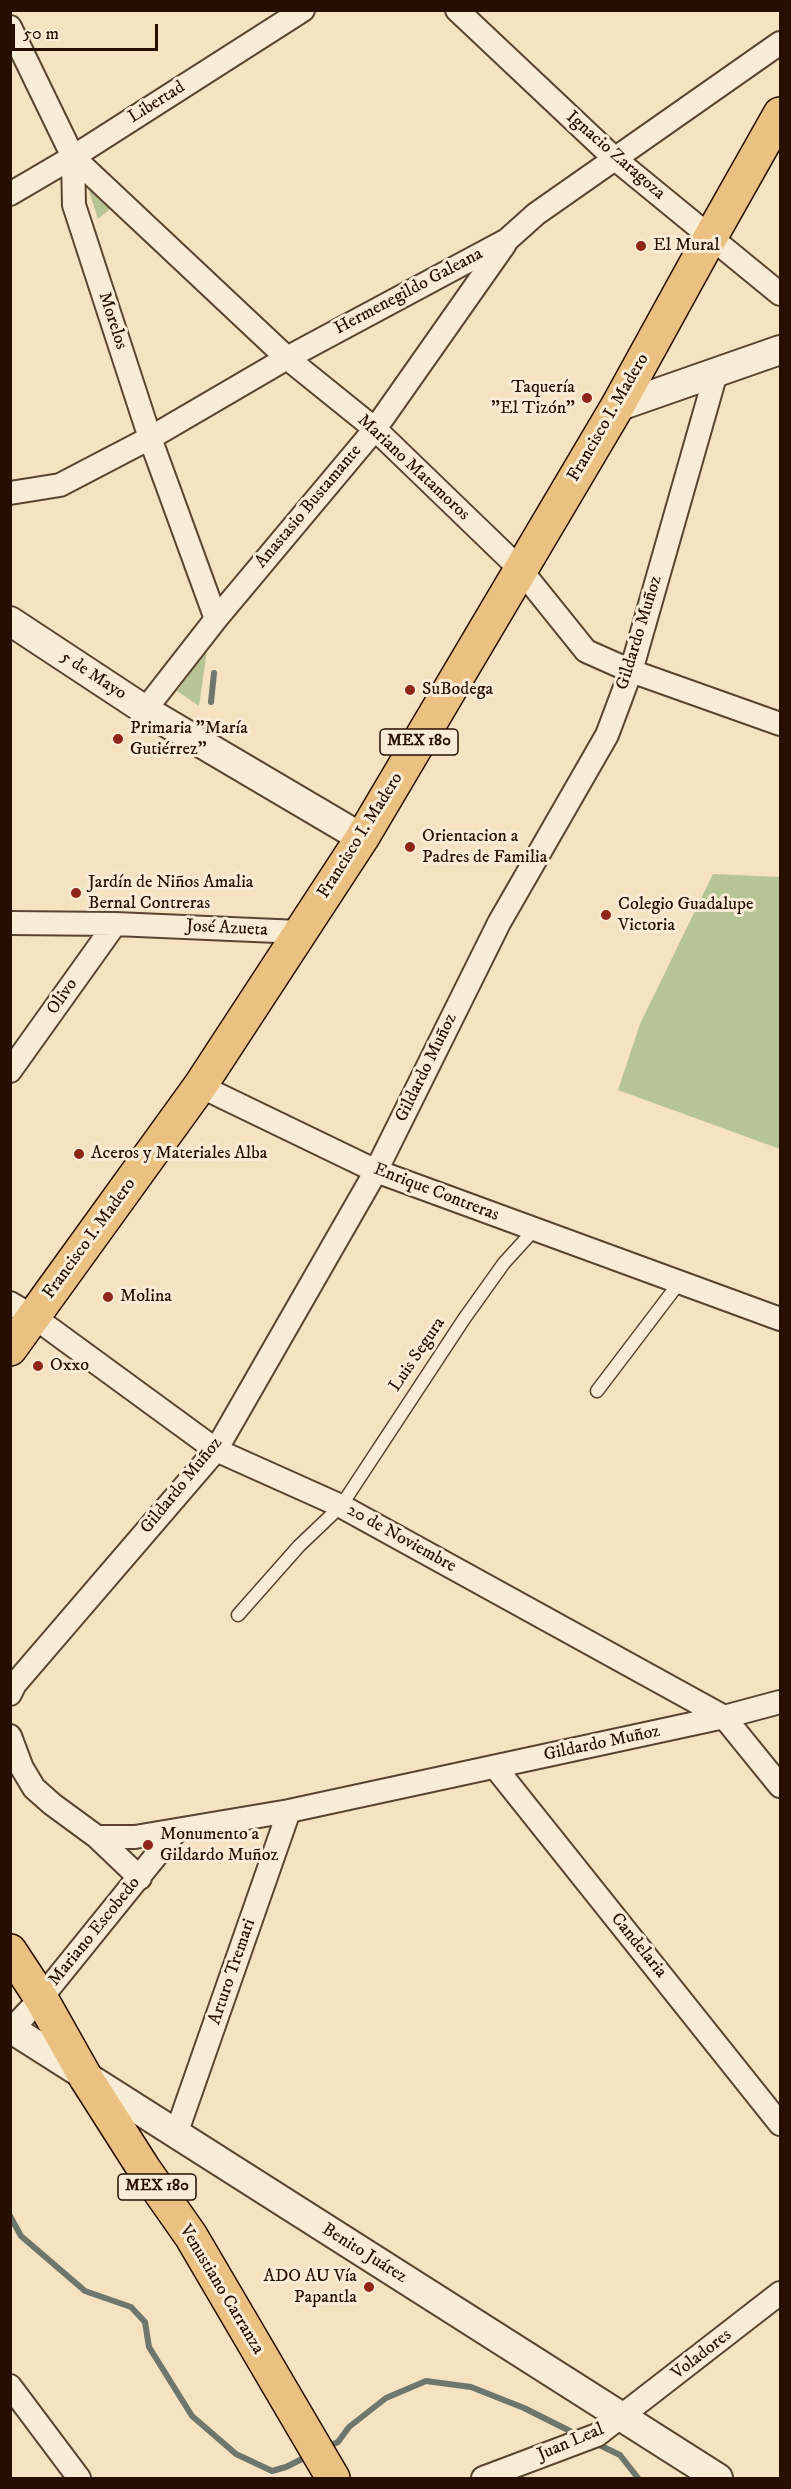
<!DOCTYPE html>
<meta charset="utf-8">
<style>
body{margin:0}
#map{position:relative;width:791px;height:2489px;overflow:hidden;background:#f4e2c0;font-family:"IM FELL DW Pica",serif}
canvas{display:block}
.frame{position:absolute;inset:0;border:12px solid #260f00;pointer-events:none}
.scale{position:absolute;left:12px;top:24px;width:146px;height:27px;box-sizing:border-box;border:3px solid #260f00;border-top:0;padding-left:8px;font-size:18px;line-height:21px;white-space:nowrap;color:#260f00;-webkit-text-stroke:4px #f8ecd6;paint-order:stroke}
</style>
<div id="map">
<canvas width="791" height="2489"></canvas>
<div class="frame"></div>
<div class="scale">50 m</div>
</div>
<script>
const g = document.querySelector('canvas').getContext('2d');
g.lineJoin = 'round';
function fill(path, color) {
  g.fillStyle = color;
  g.fill(path, 'evenodd');
}
function poly(rows) {
  const path = new Path2D();
  for (const r of rows) {
    path.moveTo(r[0], r[1]);
    for (let i = 2; i < r.length; i += 2) path.lineTo(r[i], r[i + 1]);
  }
  return path;
}
function stroke(path, color, width, dash) {
  g.strokeStyle = color;
  g.lineWidth = width;
  g.lineCap = dash ? 'butt' : 'round';
  g.setLineDash(dash || []);
  g.stroke(path);
}
function write(font, color, halo, rows, align = 'center') {
  g.font = font + ' "IM FELL DW Pica",serif';
  g.lineWidth = 6;
  g.setLineDash([]);
  g.textBaseline = 'middle';
  g.strokeStyle = halo;
  g.fillStyle = color;
  for (const [text, x, y, turn = 0] of rows) {
    g.save();
    g.translate(x, y);
    g.rotate((+turn || 0) * Math.PI / 180);
    g.textAlign = isNaN(turn) ? turn : align;
    if (halo) g.strokeText(text, 0, 0);
    g.fillText(text, 0, 0);
    g.restore();
  }
}
const green = poly([
 [86,181,118,202,98,219],
 [207,650,199,706,177,691],
 [713,874,780,877,780,1149,618,1090,640,1024]
]);
const stream = poly([
 [211,702,214,673],
 [10,2216,21,2236,85,2291,131,2307,145,2322,149,2347,192,2416,236,2454,272,2471,286,2467,310,2455],
 [593,2442,620,2455,638,2478],
 [327,2447,338,2442,349,2427,386,2398,426,2381,471,2387,524,2408,578,2435]
]);
const service = poly([
 [597,1391,679,1283],
 [238,1615,299,1546,341,1506,464,1319,504,1263,534,1230]
]);
const minor = poly([
 [457,10,614,158,780,294],
 [10,27,73,157,74,205,150,438,216,619],
 [73,157,287,358,375,429,520,569,586,651,631,671,780,724],
 [10,194,73,157,303,10],
 [10,493,60,485,150,438,287,358,507,240,536,214,780,43],
 [145,710,216,619,375,429,505,244],
 [10,923,115,924,300,932],
 [10,1071,115,924],
 [200,1086,376,1171,780,1319],
 [10,1303,34,1317,216,1450,341,1506,724,1717,780,1786],
 [10,1694,15,1684,216,1450,376,1171,499,923,607,735,631,671,716,373],
 [10,1736,22,1768,34,1788,52,1804,97,1837,135,1837,289,1811,724,1717,780,1702],
 [495,1767,780,2124],
 [97,1837,140,1878],
 [10,2031,41,1998,176,1831],
 [176,2134,289,1811],
 [10,2386,79,2478],
 [483,2478,597,2435,780,2293]
]);
const tertiary = poly([
 [617,407,780,350],
 [10,621,145,710,362,838],
 [10,2028,718,2478]
]);
const primary = poly([
 [10,1349,200,1086,362,838,617,407,710,238,780,114],
 [10,1951,41,1998,86,2078,144,2169,191,2236,333,2478]
]);
const markers = [
 [641,246,6,"#8f2418"],
 [587,398,6,"#8f2418"],
 [410,690,6,"#8f2418"],
 [118,739,6,"#8f2418"],
 [410,847,6,"#8f2418"],
 [76,893,6,"#8f2418"],
 [606,915,6,"#8f2418"],
 [79,1154,6,"#8f2418"],
 [108,1297,6,"#8f2418"],
 [38,1366,6,"#8f2418"],
 [148,1845,6,"#8f2418"],
 [369,2287,6,"#8f2418"]
];
const shields = [
 [419,742,78],
 [157,2187,78]
];
const shieldNames = [
 ["MEX 180",419,742],
 ["MEX 180",157,2187]
];
const streetNames = [
 ["Libertad",157,103,-32],
 ["Ignacio Zaragoza",615,156,41],
 ["Hermenegildo Galeana",409,292,-28],
 ["Morelos",112,321,72],
 ["Francisco I. Madero",609,418,-60],
 ["Mariano Matamoros",413,468,43],
 ["Anastasio Bustamante",309,507,-50],
 ["Gildardo Muñoz",640,633,-73],
 ["5 de Mayo",93,676,33],
 ["Francisco I. Madero",361,836,-58],
 ["José Azueta",227,929,3],
 ["Olivo",63,997,-55],
 ["Gildardo Muñoz",427,1068,-64],
 ["Enrique Contreras",436,1193,21],
 ["Francisco I. Madero",90,1239,-54],
 ["Luis Segura",418,1355,-56],
 ["Gildardo Muñoz",182,1486,-51],
 ["20 de Noviembre",401,1539,29],
 ["Gildardo Muñoz",602,1744,-12],
 ["Mariano Escobedo",95,1932,-51],
 ["Candelaria",638,1946,51],
 ["Arturo Tremari",233,1972,-71],
 ["Benito Juárez",364,2254,32],
 ["Venustiano Carranza",221,2290,59],
 ["Voladores",702,2355,-38],
 ["Juan Leal",571,2443,-23]
];
const poiNames = [
 ["El Mural",653,246],
 ["Taquería",575,388,"right"],
 ["\"El Tizón\"",575,409,"right"],
 ["SuBodega",422,690],
 ["Primaria \"María",130,729],
 ["Gutiérrez\"",130,750],
 ["Orientacion a",422,837],
 ["Padres de Familia",422,858],
 ["Jardín de Niños Amalia",88,883],
 ["Bernal Contreras",88,904],
 ["Colegio Guadalupe",618,905],
 ["Victoria",618,926],
 ["Aceros y Materiales Alba",91,1154],
 ["Molina",120,1297],
 ["Oxxo",50,1366],
 ["Monumento a",160,1835],
 ["Gildardo Muñoz",160,1856],
 ["ADO AU Vía",357,2277,"right"],
 ["Papantla",357,2298,"right"]
];
fill(green, '#b7c496');
stroke(stream, '#6d776d', 6);
stroke(service, '#5a4430', 15);
stroke(minor, '#5a4430', 26);
stroke(tertiary, '#5a4430', 32);
stroke(primary, '#260f00', 36);
stroke(service, '#f8ecd6', 12);
stroke(minor, '#f8ecd6', 22);
stroke(tertiary, '#f8ecd6', 28);
stroke(primary, '#eac180', 33);
for (const [x, y, r, color] of markers) {
  const dot = new Path2D();
  dot.arc(x, y, r, 0, 2 * Math.PI);
  g.fillStyle = color;
  g.fill(dot);
  stroke(dot, '#f8ecd6', 2);
}
for (const [x, y, w] of shields) {
  const box = new Path2D();
  box.roundRect(x - w / 2, y - 13, w, 26, 4.5);
  g.fillStyle = '#f8ecd6';
  g.fill(box);
  stroke(box, '#260f00', 1.5);
}
write('bold 16px', '#260f00', null, shieldNames);
write('18px', '#260f00', '#f8ecd6', streetNames);
write('18px', '#260f00', '#f8ecd6', poiNames, 'left');
</script>
